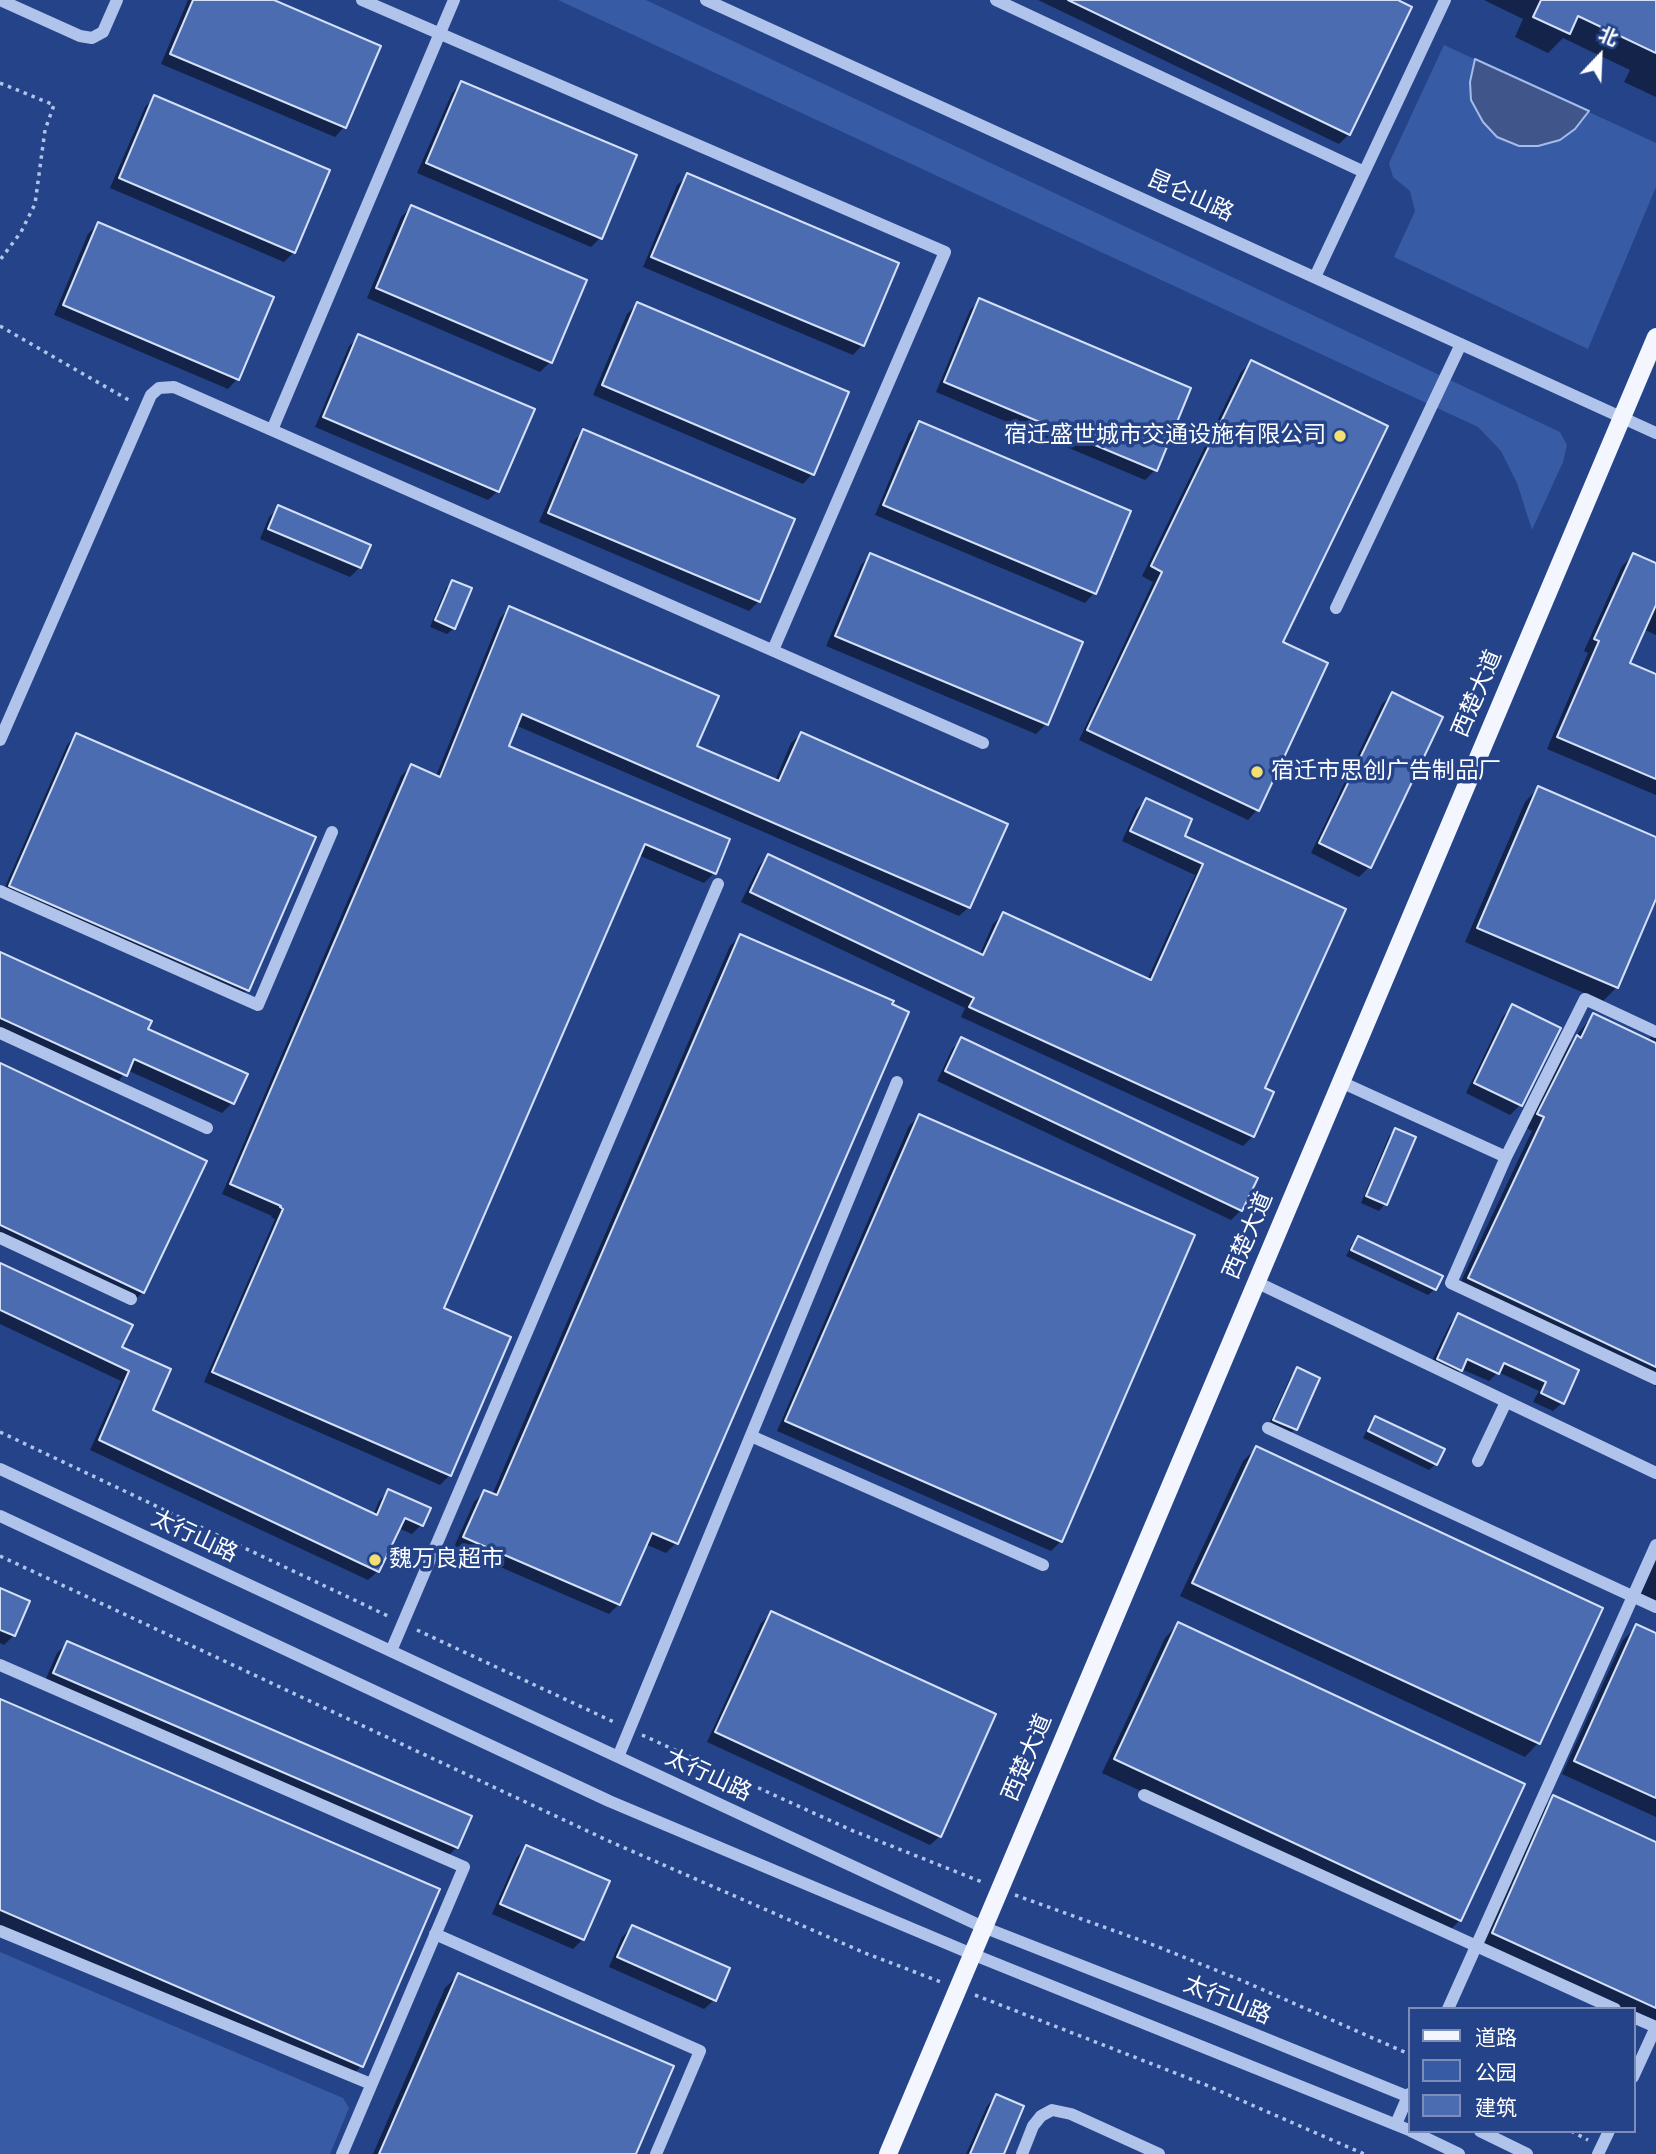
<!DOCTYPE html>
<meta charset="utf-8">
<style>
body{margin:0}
#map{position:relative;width:1656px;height:2154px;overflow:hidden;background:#244389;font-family:"Varela Round","Noto Sans SC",sans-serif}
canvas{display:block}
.legend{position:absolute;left:1408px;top:2007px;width:228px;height:126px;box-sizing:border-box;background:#244389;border:2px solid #7c8eb8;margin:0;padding:9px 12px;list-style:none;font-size:21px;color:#fff}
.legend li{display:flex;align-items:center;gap:14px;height:35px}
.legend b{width:35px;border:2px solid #7c8eb8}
.north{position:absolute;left:1565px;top:21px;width:70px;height:70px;-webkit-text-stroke:5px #244389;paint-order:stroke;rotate:23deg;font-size:19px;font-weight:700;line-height:28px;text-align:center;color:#fff}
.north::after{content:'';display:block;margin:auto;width:24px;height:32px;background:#fff;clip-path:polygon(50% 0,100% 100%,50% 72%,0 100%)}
</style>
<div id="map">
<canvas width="1656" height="2154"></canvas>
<ul class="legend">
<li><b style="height:9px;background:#f3f6fe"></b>道路</li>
<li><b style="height:19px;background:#385ba6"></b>公园</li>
<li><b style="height:19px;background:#4c6cb1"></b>建筑</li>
</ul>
<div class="north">北</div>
</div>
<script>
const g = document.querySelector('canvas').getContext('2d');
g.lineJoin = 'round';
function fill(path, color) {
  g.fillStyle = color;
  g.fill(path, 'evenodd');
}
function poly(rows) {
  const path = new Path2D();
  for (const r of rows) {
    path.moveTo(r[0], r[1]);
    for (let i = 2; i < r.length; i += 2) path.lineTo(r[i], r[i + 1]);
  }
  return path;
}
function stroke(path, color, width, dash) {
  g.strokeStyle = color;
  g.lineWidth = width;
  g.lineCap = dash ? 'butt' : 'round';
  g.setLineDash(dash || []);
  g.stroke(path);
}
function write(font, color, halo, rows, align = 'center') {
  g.font = font + ' "Varela Round","Noto Sans SC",sans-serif';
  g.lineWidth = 7;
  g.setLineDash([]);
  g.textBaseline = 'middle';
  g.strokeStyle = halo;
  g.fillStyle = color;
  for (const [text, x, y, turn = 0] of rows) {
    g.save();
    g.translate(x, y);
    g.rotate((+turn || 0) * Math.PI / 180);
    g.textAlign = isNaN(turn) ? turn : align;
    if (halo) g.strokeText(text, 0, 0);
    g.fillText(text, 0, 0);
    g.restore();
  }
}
const green = poly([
 [558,0,646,0,1560,432,1567,445,1563,462,1532,530,1517,483,1501,451,1478,427],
 [1444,45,1656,143,1656,187,1588,349,1394,257,1415,211,1410,191,1393,177,1389,163],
 [0,1952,343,2098,349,2108,330,2154,0,2154]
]);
const water = poly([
 [1475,59,1589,111,1575,129,1560,140,1538,146,1519,146,1497,137,1483,122,1471,100,1470,82,1475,59]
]);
const shadow = poly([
 [188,0,269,0,379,47,344,127,335,137,161,64],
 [1038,0,1394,0,1349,134,1339,144],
 [1484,0,1656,0,1656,97,1624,82,1630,70,1563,38,1548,53,1515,37,1523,19],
 [461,83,600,238,591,247,417,173,452,93],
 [154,98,294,252,284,262,110,188,145,107],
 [687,176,862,345,853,355,643,267,677,185],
 [411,207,550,362,540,372,367,298,401,217],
 [98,224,237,379,228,389,54,315,88,234],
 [980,300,1155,470,1145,480,936,392,970,310],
 [637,304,812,474,803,484,593,395,627,314],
 [359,336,498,491,488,500,315,427,349,346],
 [1251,362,1281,642,1257,810,1248,820,1079,740,1153,582,1142,576,1241,372],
 [919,424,1094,593,1085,603,875,515,909,433],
 [583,431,759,601,749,611,539,522,574,441],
 [279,507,360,567,350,577,260,539,269,517],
 [871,555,1080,643,1046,724,1036,734,826,646,861,565],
 [1633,555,1656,565,1656,635,1643,629,1628,664,1656,676,1656,795,1547,749,1588,653,1584,651,1622,566],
 [453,582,454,628,447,634,430,627,446,588],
 [510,608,695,747,775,781,791,743,801,734,969,907,959,916,515,725,507,746,714,873,704,883,638,855,442,1309,450,1475,440,1485,204,1382,275,1219,271,1217,272,1216,222,1194,401,776,411,766,436,776,500,618],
 [1392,694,1369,867,1359,877,1311,853,1382,704],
 [76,735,247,990,237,1000,1,896,67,745],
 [1538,788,1656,839,1656,895,1617,987,1603,1001,1465,942,1525,802],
 [1146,800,1182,837,1344,910,1263,1089,1253,1136,1243,1146,961,1017,965,1008,741,902,759,866,768,856,979,956,993,924,1003,914,1147,980,1195,875,1122,841,1136,810],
 [740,936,906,1013,676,1543,666,1553,645,1544,619,1604,609,1614,454,1547,474,1502,484,1492,492,1495,730,946],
 [0,954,232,1103,222,1113,127,1070,116,1084,0,1032],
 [1513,1007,1520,1105,1510,1115,1466,1093,1503,1016],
 [1593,1015,1649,1041,1656,1024,1656,1386,1456,1292,1532,1131,1525,1127,1564,1051],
 [962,1039,1241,1210,1231,1220,937,1081,952,1049],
 [0,1065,143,1292,133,1302,0,1239],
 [919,1116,1061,1541,1051,1551,777,1431,909,1126],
 [1395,1130,1413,1138,1385,1204,1379,1211,1361,1203,1389,1136],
 [1359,1238,1435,1289,1428,1295,1346,1256,1352,1244],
 [0,1265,120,1348,151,1411,373,1515,379,1501,388,1491,421,1525,412,1534,398,1528,378,1571,368,1580,90,1450,121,1381,0,1324],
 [1459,1315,1577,1371,1562,1403,1553,1411,1533,1402,1539,1391,1498,1372,1489,1381,1461,1369,1452,1378,1429,1367,1450,1324],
 [1297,1369,1295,1429,1289,1435,1268,1426,1291,1376],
 [1376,1418,1436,1464,1429,1470,1363,1438,1370,1424],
 [1256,1448,1601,1608,1538,1743,1525,1757,1180,1596,1243,1461],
 [1656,1557,1656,1611,1636,1601],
 [0,1590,14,1635,4,1645,0,1643],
 [771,1613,940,1836,930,1845,707,1742,761,1623],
 [1178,1624,1460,1920,1447,1933,1102,1773,1165,1638],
 [1637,1626,1656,1635,1656,1817,1562,1774,1623,1640],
 [67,1643,457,1847,447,1857,44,1683,57,1653],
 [0,1701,438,1890,361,2066,348,2080,0,1929],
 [1554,1798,1656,1844,1656,2027,1633,2017,1633,2009,1616,2009,1480,1946,1540,1811],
 [527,1847,583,1939,573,1949,492,1914,517,1857],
 [632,1927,714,2000,704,2009,609,1967,622,1937],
 [458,1975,635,2154,373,2154,445,1988],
 [996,2096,1002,2154,966,2154,987,2106]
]);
const building = poly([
 [193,0,274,0,381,46,346,128,170,54,193,0],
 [1068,0,1398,0,1412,7,1350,135,1068,0],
 [1541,0,1656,0,1656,53,1578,16,1570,34,1533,17,1541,0],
 [461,81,637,155,602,239,426,163,461,81],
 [154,95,330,170,295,253,119,178,154,95],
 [687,173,899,263,864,346,651,257,687,173],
 [411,205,587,280,552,363,376,288,411,205],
 [98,222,274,297,239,380,63,305,98,222],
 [979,298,1191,388,1157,471,944,382,979,298],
 [637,302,849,392,814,475,602,385,637,302],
 [358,334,535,409,499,492,323,417,358,334],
 [1251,360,1388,426,1283,642,1328,663,1259,811,1087,730,1162,572,1151,566,1251,360],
 [919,421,1131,511,1096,594,883,505,919,421],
 [583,429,795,519,760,602,548,513,583,429],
 [278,505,371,545,361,568,268,529,278,505],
 [870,553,1083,642,1048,725,835,636,870,553],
 [1633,553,1656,563,1656,605,1630,663,1656,674,1656,779,1557,737,1599,641,1594,639,1633,553],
 [452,580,472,588,455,629,435,620,452,580],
 [509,606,719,696,697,746,779,781,801,732,1008,824,970,908,522,714,509,746,730,839,716,874,645,844,444,1308,511,1337,451,1476,212,1372,283,1209,280,1207,281,1206,230,1184,411,764,440,777,509,606],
 [1392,692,1443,717,1371,868,1319,843,1392,692],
 [76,733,316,837,249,991,9,886,76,733],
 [1538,786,1656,837,1656,899,1618,988,1477,928,1538,786],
 [1146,798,1192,819,1185,836,1346,909,1265,1088,1274,1092,1254,1137,969,1007,974,998,750,892,768,854,983,955,1003,912,1151,980,1203,864,1130,831,1146,798],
 [740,934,894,1001,892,1004,909,1012,678,1544,652,1533,620,1605,463,1537,484,1490,497,1495,740,934],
 [0,952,152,1021,148,1029,248,1074,234,1104,134,1059,127,1076,0,1018,0,952],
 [1512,1004,1561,1028,1522,1106,1474,1083,1512,1004],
 [1593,1013,1656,1043,1656,1367,1468,1278,1544,1117,1537,1114,1577,1035,1581,1038,1593,1013],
 [961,1037,1258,1178,1242,1211,945,1071,961,1037],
 [0,1063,207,1161,144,1293,0,1225,0,1063],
 [919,1114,1195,1235,1062,1542,785,1421,919,1114],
 [1395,1128,1416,1137,1387,1205,1366,1196,1395,1128],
 [1358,1236,1443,1276,1436,1290,1351,1250,1358,1236],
 [0,1263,133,1325,122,1347,171,1369,153,1410,377,1515,388,1489,431,1508,423,1526,405,1518,379,1572,99,1440,129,1371,0,1310,0,1263],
 [1458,1313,1579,1370,1564,1404,1541,1393,1546,1382,1504,1363,1499,1374,1467,1359,1462,1371,1437,1359,1458,1313],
 [1297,1367,1320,1378,1297,1430,1273,1420,1297,1367],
 [1375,1416,1445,1449,1437,1465,1368,1431,1375,1416],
 [1256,1446,1603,1608,1540,1744,1192,1583,1256,1446],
 [0,1588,30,1601,15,1636,0,1630,0,1588],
 [771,1611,996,1714,941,1837,715,1732,771,1611],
 [1178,1622,1525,1784,1461,1921,1114,1759,1178,1622],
 [1636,1624,1656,1633,1656,1798,1574,1761,1636,1624],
 [67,1641,472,1816,458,1848,53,1673,67,1641],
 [0,1699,440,1889,363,2067,0,1910,0,1699],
 [1553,1795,1656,1842,1656,2008,1492,1933,1553,1795],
 [526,1845,610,1881,584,1940,500,1904,526,1845],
 [632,1925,730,1968,716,2001,617,1957,632,1925],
 [458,1973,674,2066,636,2154,379,2154,458,1973],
 [996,2094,1024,2106,1004,2154,970,2154,996,2094]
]);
const path = poly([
 [0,83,54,105,45,130,35,204,21,232,0,260],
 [0,326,132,402],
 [0,1432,388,1616],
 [0,1556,611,1842,865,1953,941,1982],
 [417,1630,616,1723],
 [642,1735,851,1830,982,1882],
 [1015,1895,1151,1944,1243,1981,1409,2054],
 [975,1995,1206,2085,1364,2154],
 [1571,2131,1588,2140]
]);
const minor = poly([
 [0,0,80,36,92,38,103,32,117,0],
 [362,0,945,252,773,650],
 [706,0,1656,433],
 [996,0,1364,172],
 [1315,277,1445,0],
 [272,430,454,0],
 [1336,608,1461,344],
 [0,740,151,395,159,388,174,387,983,743],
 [0,891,258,1005,332,832],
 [1656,1032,1585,999,1506,1157,1451,1283,1656,1379],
 [0,1033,207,1128],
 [1341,1082,1506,1157],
 [0,1238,131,1299],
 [1256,1282,1656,1473],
 [1268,1428,1656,1607],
 [751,1436,1043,1565],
 [1478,1461,1506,1402],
 [0,1469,983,1927,1215,2018,1409,2097],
 [0,1516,609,1801,972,1954,1409,2130],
 [391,1651,718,884],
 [0,1665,464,1867,342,2154],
 [618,1757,897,1082],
 [1144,1795,1615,2009],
 [0,1931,371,2084],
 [435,1934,700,2051,656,2154],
 [1448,2009,1656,1545],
 [1633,2017,1656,2027],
 [1633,2077,1656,2027],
 [1396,2124,1409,2094],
 [1411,2131,1459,2154],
 [1480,2131,1527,2154],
 [1022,2154,1033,2126,1041,2116,1052,2110,1071,2114,1159,2154],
 [1598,2154,1609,2131]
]);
const major = poly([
 [888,2154,1656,337]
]);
const markers = [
 [1340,436,7,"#f4df73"],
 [1257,772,7,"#f4df73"],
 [375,1560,7,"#f4df73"]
];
const streetNames = [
 ["昆仑山路",1190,197,24],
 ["西楚大道",1478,694,-67],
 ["西楚大道",1249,1236,-67],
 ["太行山路",194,1537,25],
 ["西楚大道",1028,1758,-67],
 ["太行山路",708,1776,25],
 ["太行山路",1227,2001,22]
];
const poiNames = [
 ["宿迁盛世城市交通设施有限公司",1326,436,"right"],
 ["宿迁市思创广告制品厂",1271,772],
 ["魏万良超市",389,1560]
];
fill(green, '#385ba6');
fill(water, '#40568a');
stroke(water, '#a4bceb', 2);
fill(shadow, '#0007');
fill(building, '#4c6cb1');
stroke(building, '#d4e0f7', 2);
stroke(path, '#b0c3ea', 3.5, [3.5, 5]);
stroke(minor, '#b0c3ea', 12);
stroke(major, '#f3f6fe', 18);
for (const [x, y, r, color] of markers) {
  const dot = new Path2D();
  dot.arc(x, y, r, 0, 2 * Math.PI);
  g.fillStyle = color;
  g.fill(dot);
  stroke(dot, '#244389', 2.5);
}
write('23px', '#fff', '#244389', streetNames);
write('23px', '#fff', '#244389', poiNames, 'left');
</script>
